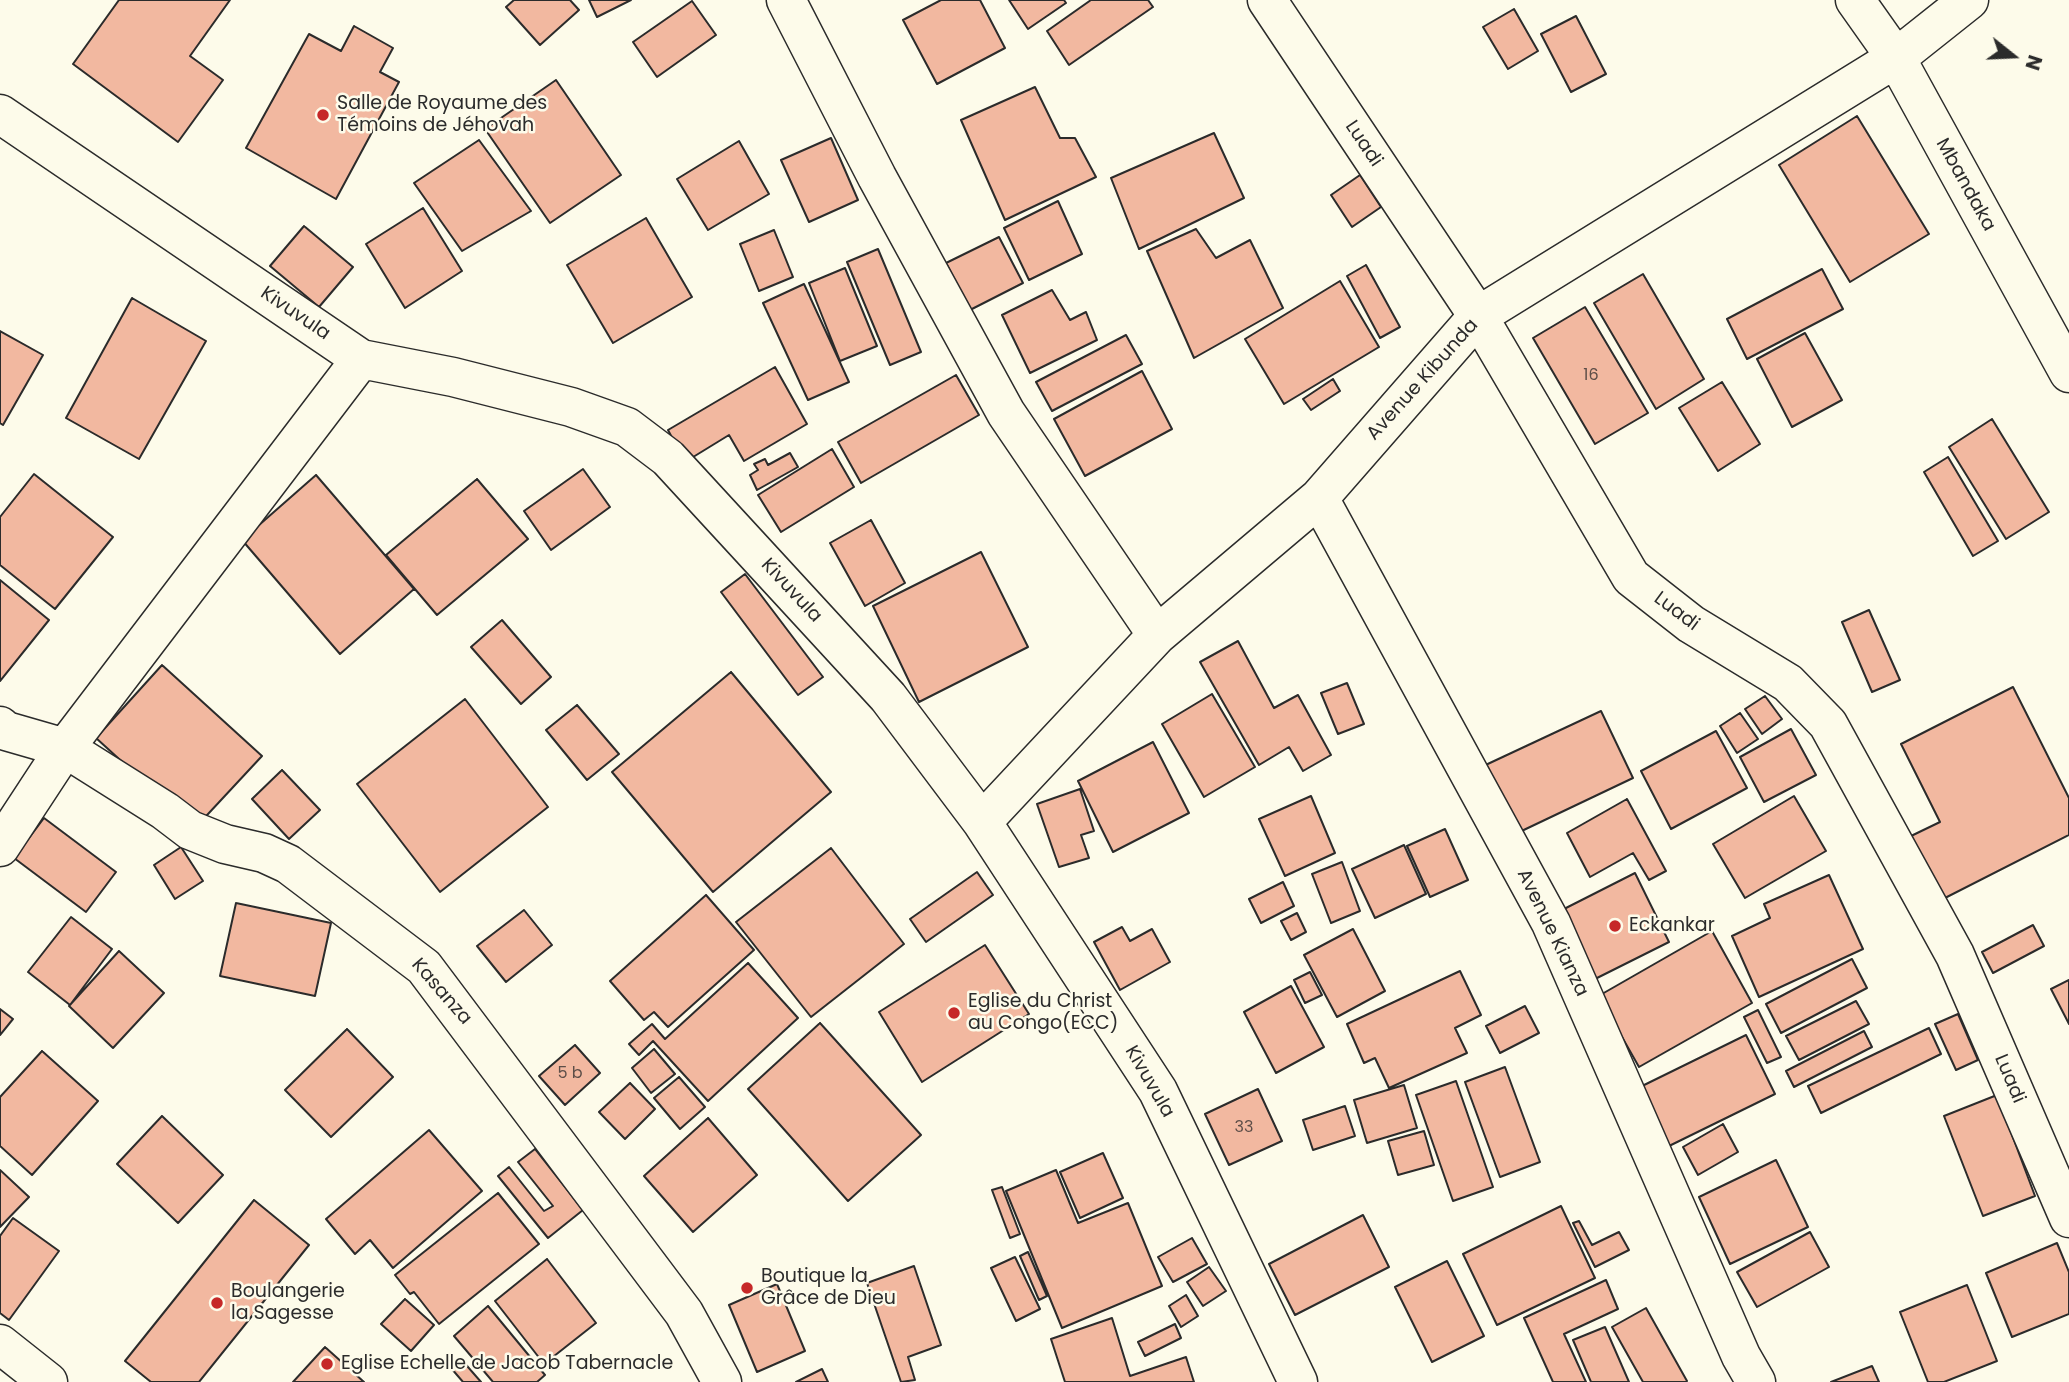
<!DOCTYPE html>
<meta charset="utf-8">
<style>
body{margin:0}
#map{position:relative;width:2069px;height:1382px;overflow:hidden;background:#fdfbea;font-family:Poppins,sans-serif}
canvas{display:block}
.north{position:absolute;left:1978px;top:21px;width:70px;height:70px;-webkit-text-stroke:5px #fdfbea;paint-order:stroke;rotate:108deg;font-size:19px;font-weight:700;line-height:28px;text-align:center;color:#2b2b2b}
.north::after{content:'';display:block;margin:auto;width:24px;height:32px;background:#2b2b2b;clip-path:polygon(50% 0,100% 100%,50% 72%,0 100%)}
</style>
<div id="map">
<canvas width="2069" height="1382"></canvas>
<div class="north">N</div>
</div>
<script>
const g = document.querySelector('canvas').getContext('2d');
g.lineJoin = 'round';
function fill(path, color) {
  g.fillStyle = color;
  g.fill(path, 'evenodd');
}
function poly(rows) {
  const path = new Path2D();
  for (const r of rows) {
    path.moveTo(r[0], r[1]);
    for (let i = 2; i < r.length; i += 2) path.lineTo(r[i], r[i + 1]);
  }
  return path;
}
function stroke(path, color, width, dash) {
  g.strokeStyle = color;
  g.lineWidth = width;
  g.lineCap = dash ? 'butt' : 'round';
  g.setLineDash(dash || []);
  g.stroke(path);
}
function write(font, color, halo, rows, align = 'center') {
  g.font = font + ' Poppins,sans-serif';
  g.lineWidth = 5;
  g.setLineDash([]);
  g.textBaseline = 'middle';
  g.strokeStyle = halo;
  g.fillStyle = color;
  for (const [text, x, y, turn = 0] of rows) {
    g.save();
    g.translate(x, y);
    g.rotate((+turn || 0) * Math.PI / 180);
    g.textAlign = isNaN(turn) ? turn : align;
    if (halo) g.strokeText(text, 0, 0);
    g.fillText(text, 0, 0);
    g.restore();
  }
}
const building = poly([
 [119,0,230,0,190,56,223,80,178,142,73,64,119,0],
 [514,0,570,0,579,10,540,45,506,7,514,0],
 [589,0,631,0,597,17,589,0],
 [941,0,980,0,1005,48,937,84,903,20,941,0],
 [1009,0,1064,0,1066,3,1028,29,1009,0],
 [1091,0,1148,0,1153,7,1069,65,1047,31,1091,0],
 [692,1,716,35,657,77,633,42,692,1],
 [1514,9,1538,51,1508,69,1483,27,1514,9],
 [1576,16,1606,74,1571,92,1541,34,1576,16],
 [354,26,393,48,380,72,399,82,336,199,246,148,309,34,341,51,354,26],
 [556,80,621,175,550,223,485,129,556,80],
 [1035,87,1060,138,1075,138,1096,177,1005,220,961,120,1035,87],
 [1857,116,1929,234,1850,282,1779,165,1857,116],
 [1214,133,1244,198,1139,249,1111,178,1214,133],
 [831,138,858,200,809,222,781,160,831,138],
 [479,140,531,211,462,251,414,183,479,140],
 [739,141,769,194,708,230,677,179,739,141],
 [1360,175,1381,207,1352,227,1331,195,1360,175],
 [1058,201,1082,254,1029,280,1004,228,1058,201],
 [423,208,462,271,405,308,366,244,423,208],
 [646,218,692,297,613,343,567,265,646,218],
 [304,226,353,267,319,307,270,266,304,226],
 [1196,229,1216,258,1250,240,1283,308,1194,358,1147,251,1196,229],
 [774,230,793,277,759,291,740,244,774,230],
 [999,237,1023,283,970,310,946,263,999,237],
 [878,249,921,352,890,365,847,262,878,249],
 [1366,265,1400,327,1380,338,1347,276,1366,265],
 [845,268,877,346,840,361,809,283,845,268],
 [1822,269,1843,309,1747,359,1727,319,1822,269],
 [1643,274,1704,379,1656,409,1594,303,1643,274],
 [1340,281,1379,347,1284,404,1245,339,1340,281],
 [804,284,849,382,808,400,763,303,804,284],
 [1052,290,1070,320,1086,312,1097,340,1030,373,1002,315,1052,290],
 [132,298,206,341,139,459,66,418,132,298],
 [1585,307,1648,413,1595,444,1533,338,1585,307],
 [0,331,43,355,3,425,0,423,0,331],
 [1805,333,1842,400,1792,427,1757,359,1805,333],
 [1126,335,1142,364,1052,411,1036,382,1126,335],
 [775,367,807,424,744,461,729,435,685,462,668,430,775,367],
 [1142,371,1172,429,1085,476,1054,419,1142,371],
 [956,375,979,415,861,483,838,442,956,375],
 [1333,379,1340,391,1311,410,1303,399,1333,379],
 [1722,382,1760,444,1718,471,1679,408,1722,382],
 [1992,419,2049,512,2006,539,1949,447,1992,419],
 [832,449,854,487,781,532,758,495,832,449],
 [790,453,798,467,757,490,750,475,758,470,754,464,765,459,768,465,790,453],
 [1948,457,1998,541,1973,556,1924,472,1948,457],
 [583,469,610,507,551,550,524,511,583,469],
 [34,474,113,537,55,609,0,565,0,517,34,474],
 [316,475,414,589,340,654,242,540,316,475],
 [477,479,528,539,437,615,386,555,477,479],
 [871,520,905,583,865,606,830,543,871,520],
 [981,552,1028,647,919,702,873,606,981,552],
 [745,574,823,677,798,695,721,592,745,574],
 [0,580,49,620,0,681,0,580],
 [1869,610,1900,680,1872,692,1842,622,1869,610],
 [502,620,551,677,521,704,471,647,502,620],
 [1238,641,1274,708,1298,695,1331,755,1303,771,1289,747,1259,765,1200,662,1238,641],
 [162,665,262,756,195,828,96,738,162,665],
 [731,672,831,792,713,892,612,772,731,672],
 [1347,683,1364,724,1338,734,1321,693,1347,683],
 [2013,687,2069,798,2069,835,1943,899,1911,836,1940,822,1901,744,2013,687],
 [1212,694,1255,767,1204,797,1162,724,1212,694],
 [1765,696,1782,719,1762,734,1745,709,1765,696],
 [465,699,548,807,440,892,357,784,465,699],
 [577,705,619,754,587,780,546,730,577,705],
 [1601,711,1633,778,1509,837,1477,769,1601,711],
 [1740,713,1758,739,1737,753,1720,726,1740,713],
 [1791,729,1816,775,1764,802,1740,757,1791,729],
 [1716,731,1747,788,1671,829,1641,771,1716,731],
 [1153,742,1189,813,1113,852,1078,781,1153,742],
 [282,770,320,810,289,839,252,799,282,770],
 [1080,789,1094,831,1081,835,1089,858,1059,867,1037,804,1080,789],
 [1311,796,1335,853,1285,876,1259,819,1311,796],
 [1794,796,1826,851,1745,898,1713,844,1794,796],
 [1627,799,1666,871,1649,880,1633,853,1590,877,1567,833,1627,799],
 [44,818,116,872,86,912,14,858,44,818],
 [1445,829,1468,880,1430,897,1407,846,1445,829],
 [1404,845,1426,894,1375,918,1352,869,1404,845],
 [181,847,203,881,175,899,154,865,181,847],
 [831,848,904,944,811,1017,736,922,831,848],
 [1342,862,1360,911,1331,923,1312,874,1342,862],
 [977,872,993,895,926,942,910,919,977,872],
 [1635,873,1669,942,1595,979,1562,910,1635,873],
 [1829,875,1863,949,1759,997,1732,936,1770,918,1764,904,1829,875],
 [1283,882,1294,906,1261,923,1249,899,1283,882],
 [706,895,754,950,668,1027,654,1012,644,1020,610,981,706,895],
 [236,903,331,923,315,996,220,976,236,903],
 [524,910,552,945,506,982,477,946,524,910],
 [1297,913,1306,932,1291,940,1281,921,1297,913],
 [71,917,112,949,70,1005,28,972,71,917],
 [2033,925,2044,946,1993,973,1982,952,2033,925],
 [1122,927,1130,941,1152,929,1170,962,1120,990,1094,942,1122,927],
 [1353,929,1385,991,1337,1017,1304,955,1353,929],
 [1712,931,1752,1003,1639,1067,1622,1037,1588,1002,1712,931],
 [985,945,1029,1014,922,1082,879,1012,985,945],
 [119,951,164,993,113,1048,69,1006,119,951],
 [1852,959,1867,988,1781,1033,1766,1004,1852,959],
 [748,963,798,1018,708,1101,653,1041,639,1055,629,1044,652,1024,665,1039,748,963],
 [1460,971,1481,1015,1455,1028,1467,1053,1389,1088,1375,1058,1364,1063,1347,1024,1460,971],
 [1310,972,1322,995,1305,1003,1294,980,1310,972],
 [2069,980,2069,1024,2051,989,2069,980],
 [1291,986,1324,1047,1276,1073,1244,1012,1291,986],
 [1856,1001,1869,1024,1799,1060,1786,1036,1856,1001],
 [1525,1006,1539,1033,1500,1053,1486,1026,1525,1006],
 [0,1009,13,1019,0,1035,0,1009],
 [1758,1010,1781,1057,1767,1063,1744,1017,1758,1010],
 [1958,1014,1978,1060,1956,1070,1935,1024,1958,1014],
 [820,1023,921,1135,848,1201,748,1089,820,1023],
 [1929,1028,1941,1054,1821,1113,1808,1086,1929,1028],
 [347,1029,393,1077,331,1137,285,1090,347,1029],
 [1864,1031,1872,1047,1794,1087,1786,1071,1864,1031],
 [1746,1035,1775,1094,1667,1147,1638,1088,1746,1035],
 [575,1045,600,1073,565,1105,539,1076,575,1045],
 [654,1049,675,1074,651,1093,632,1068,654,1049],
 [42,1051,98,1101,32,1175,0,1146,0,1097,42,1051],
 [1505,1067,1540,1162,1500,1177,1465,1082,1505,1067],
 [679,1077,705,1107,680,1129,654,1098,679,1077],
 [1456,1081,1493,1187,1453,1201,1416,1095,1456,1081],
 [630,1083,655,1109,625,1139,599,1112,630,1083],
 [1404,1085,1417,1128,1367,1143,1354,1100,1404,1085],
 [1258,1089,1282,1141,1229,1165,1205,1114,1258,1089],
 [1997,1095,2035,1196,1983,1216,1944,1116,1997,1095],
 [1345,1106,1355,1136,1313,1150,1303,1120,1345,1106],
 [162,1116,223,1175,178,1223,117,1164,162,1116],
 [708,1118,757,1175,693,1232,644,1176,708,1118],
 [1723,1124,1738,1152,1698,1175,1683,1147,1723,1124],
 [429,1130,482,1191,393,1268,370,1240,355,1254,326,1219,429,1130],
 [1424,1131,1434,1165,1398,1175,1388,1141,1424,1131],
 [535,1149,583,1210,548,1238,498,1176,509,1167,544,1211,553,1206,518,1162,535,1149],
 [1103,1153,1123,1198,1080,1218,1060,1172,1103,1153],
 [1776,1160,1808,1227,1730,1264,1699,1197,1776,1160],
 [0,1170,29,1197,0,1227,0,1170],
 [1056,1170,1078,1223,1128,1203,1162,1286,1062,1328,1006,1191,1056,1170],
 [1002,1187,1020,1234,1010,1238,992,1190,1002,1187],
 [498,1193,539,1244,439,1324,414,1292,410,1294,395,1275,498,1193],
 [254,1200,309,1245,199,1382,151,1382,125,1361,254,1200],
 [1561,1206,1595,1278,1497,1325,1463,1254,1561,1206],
 [1363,1215,1389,1267,1295,1315,1269,1264,1363,1215],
 [13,1218,59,1251,9,1320,0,1313,0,1236,13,1218],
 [1579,1221,1592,1245,1619,1232,1629,1250,1595,1267,1573,1223,1579,1221],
 [1810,1232,1829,1267,1757,1307,1737,1272,1810,1232],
 [1192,1238,1207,1264,1173,1282,1158,1257,1192,1238],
 [2057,1243,2069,1272,2069,1314,2012,1337,1986,1273,2057,1243],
 [1028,1252,1047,1296,1039,1300,1020,1256,1028,1252],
 [1015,1257,1040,1309,1016,1321,991,1268,1015,1257],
 [547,1259,596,1323,544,1364,495,1301,547,1259],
 [1447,1261,1484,1336,1432,1362,1395,1287,1447,1261],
 [914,1266,941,1345,908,1357,915,1380,901,1382,867,1283,914,1266],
 [1209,1267,1226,1291,1203,1306,1187,1282,1209,1267],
 [1606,1280,1618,1309,1564,1334,1586,1382,1553,1382,1524,1318,1606,1280],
 [777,1284,805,1351,757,1372,729,1305,777,1284],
 [1967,1285,1997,1361,1944,1382,1928,1382,1900,1312,1967,1285],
 [1186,1295,1198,1316,1181,1327,1169,1306,1186,1295],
 [405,1299,434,1325,411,1351,381,1324,405,1299],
 [488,1306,545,1375,537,1382,493,1382,454,1336,488,1306],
 [1646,1308,1687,1381,1686,1382,1643,1382,1612,1327,1646,1308],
 [1112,1318,1130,1376,1186,1357,1194,1382,1065,1382,1051,1339,1112,1318],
 [1175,1324,1181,1338,1145,1356,1138,1342,1175,1324],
 [1605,1327,1629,1382,1591,1382,1573,1340,1605,1327],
 [325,1347,364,1382,293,1382,325,1347],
 [461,1359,481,1382,463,1382,451,1368,461,1359],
 [1872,1366,1879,1382,1831,1382,1872,1366],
 [822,1369,828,1382,796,1382,822,1369]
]);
const minor = poly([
 [786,0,877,177,1006,413,1157,635],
 [1267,0,1478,316,1631,577,1691,624,1788,683,1828,724,1955,955,2069,1218],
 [1855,0,1896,58,2069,373],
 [0,114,361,359,453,377,571,407,627,427,668,458,888,697,982,822,1158,1091,1298,1382],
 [1319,498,1551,923,1741,1356,1756,1382],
 [0,726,6,731,65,748,165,811,190,830,225,844,264,853,288,864,424,967,684,1313,722,1382],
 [982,822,1157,635,1319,498,1478,316,1896,58,1969,0],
 [0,847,65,748,361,359],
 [0,1344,48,1382]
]);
const markers = [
 [323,115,7,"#c62828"],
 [1615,926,7,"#c62828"],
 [954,1013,7,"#c62828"],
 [747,1288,7,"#c62828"],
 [217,1303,7,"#c62828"],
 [327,1364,7,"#c62828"]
];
const numberNames = [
 ["16",1591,376],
 ["5 b",570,1074],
 ["33",1244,1128]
];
const poiNames = [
 ["Salle de Royaume des",337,104],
 ["Témoins de Jéhovah",337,126],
 ["Eckankar",1629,926],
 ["Eglise du Christ",968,1002],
 ["au Congo(ECC)",968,1024],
 ["Boutique la",761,1277],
 ["Grâce de Dieu",761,1299],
 ["Boulangerie",231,1292],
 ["la Sagesse",231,1314],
 ["Eglise Echelle de Jacob Tabernacle",341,1364]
];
const streetNames = [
 ["Luadi",1363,144,56],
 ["Mbandaka",1965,185,61],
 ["Kivuvula",295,314,34],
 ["Avenue Kibunda",1423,380,-48],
 ["Kivuvula",791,591,47],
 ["Luadi",1676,612,37],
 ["Avenue Kianza",1552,933,64],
 ["Kasanza",441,992,49],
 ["Luadi",2009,1079,67],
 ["Kivuvula",1149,1082,60]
];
fill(building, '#f2b8a0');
stroke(building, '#2b2b2b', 2);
stroke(minor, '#2b2b2b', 41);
stroke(minor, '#fdfbea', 38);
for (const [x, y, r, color] of markers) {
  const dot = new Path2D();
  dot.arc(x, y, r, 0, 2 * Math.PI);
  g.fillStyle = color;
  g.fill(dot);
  stroke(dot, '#fdfbea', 2.5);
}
write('16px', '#5d4e48', null, numberNames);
write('19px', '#2b2b2b', '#fdfbea', poiNames, 'left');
write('19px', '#2b2b2b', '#fdfbea', streetNames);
</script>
